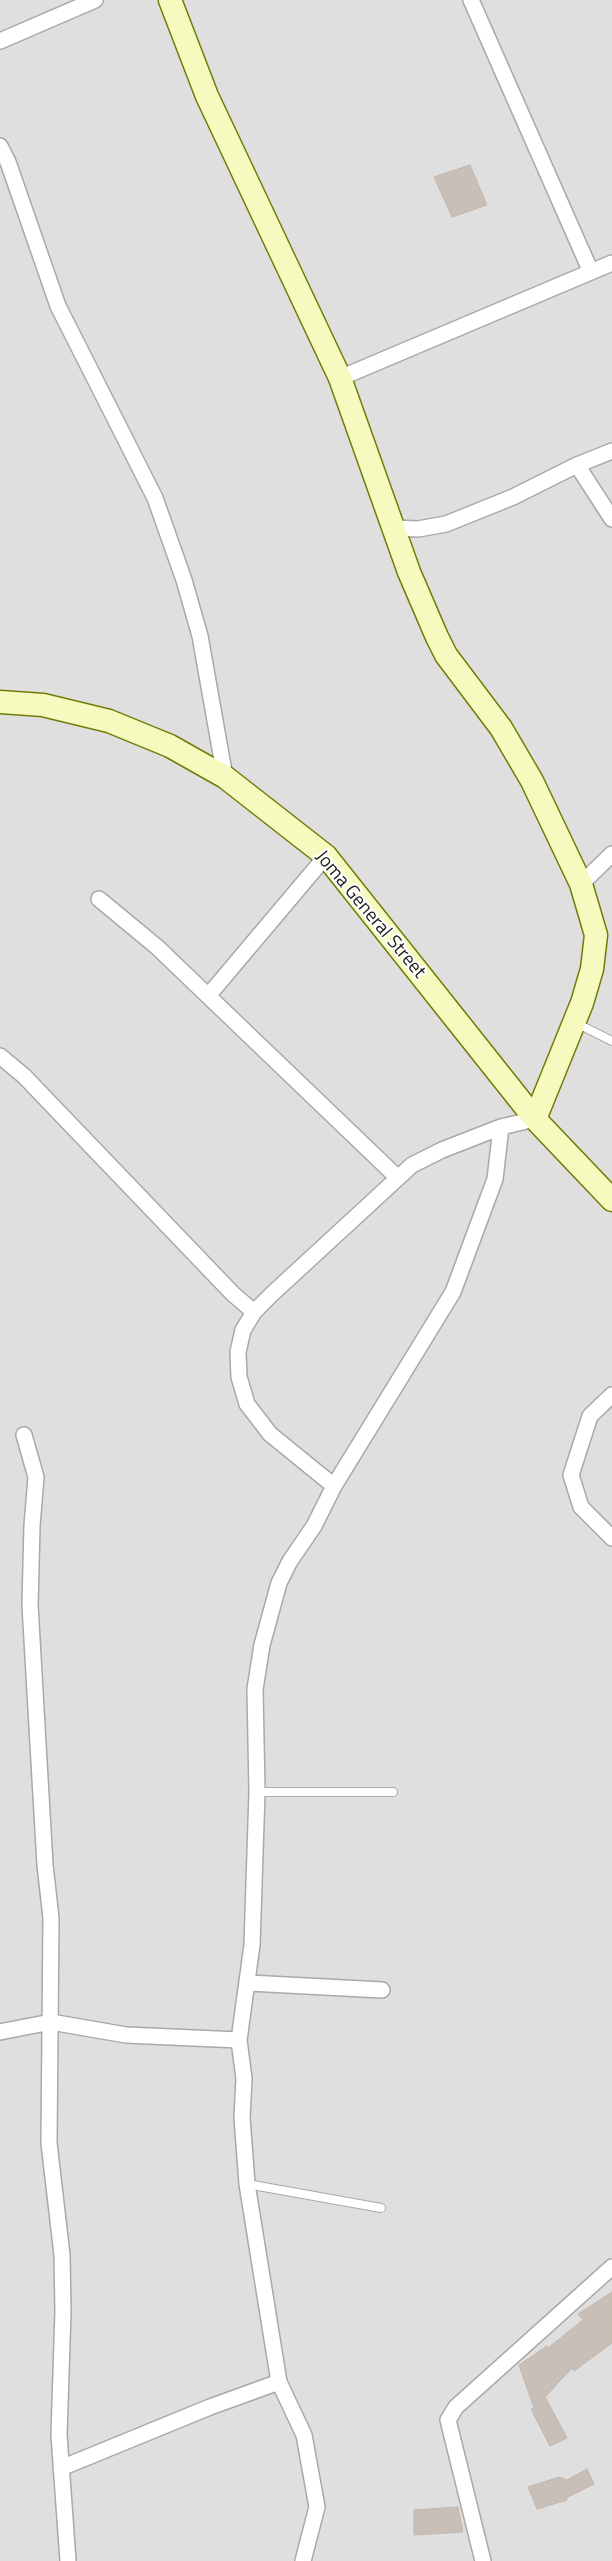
<!DOCTYPE html>
<style>
body{margin:0}
canvas{display:block;background:#f2efe9}
</style>
<canvas width="612" height="2561"></canvas>
<script>
const g = document.querySelector('canvas').getContext('2d');
g.lineJoin = 'round';
function fill(path, color) {
  g.fillStyle = color;
  g.fill(path, 'evenodd');
}
function poly(rows) {
  const path = new Path2D();
  for (const r of rows) {
    path.moveTo(r[0], r[1]);
    for (let i = 2; i < r.length; i += 2) path.lineTo(r[i], r[i + 1]);
  }
  return path;
}
function stroke(path, color, width, dash) {
  g.strokeStyle = color;
  g.lineWidth = width;
  g.lineCap = dash ? 'butt' : 'round';
  g.setLineDash(dash || []);
  g.stroke(path);
}
function write(font, color, halo, rows, align = 'center') {
  g.font = font + ' "Titillium Web",sans-serif';
  g.lineWidth = 4;
  g.setLineDash([]);
  g.textBaseline = 'middle';
  g.strokeStyle = halo;
  g.fillStyle = color;
  for (const [text, x, y, turn = 0] of rows) {
    g.save();
    g.translate(x, y);
    g.rotate((+turn || 0) * Math.PI / 180);
    g.textAlign = isNaN(turn) ? turn : align;
    if (halo) g.strokeText(text, 0, 0);
    g.fillText(text, 0, 0);
    g.restore();
  }
}
const residential = poly([
 [0,0,612,0,612,2561,0,2561]
]);
const building = poly([
 [470,165,487,205,452,217,434,177,470,165],
 [612,2292,612,2343,574,2371,572,2368,545,2397,567,2438,550,2446,531,2409,534,2408,519,2365,547,2346,548,2348,583,2320,578,2314,612,2292],
 [587,2469,594,2484,566,2498,567,2500,537,2509,528,2487,559,2477,567,2480,587,2469],
 [458,2507,463,2532,414,2535,414,2510,458,2507]
]);
const lane = poly([
 [576,1023,612,1041],
 [257,1792,393,1792],
 [247,2184,381,2208]
]);
const street = poly([
 [471,0,591,272],
 [0,41,95,0],
 [0,146,8,162,58,306,155,498,184,580,200,636,225,777],
 [340,378,612,263],
 [577,465,612,519],
 [395,528,418,529,446,524,513,497,577,465,612,451],
 [581,884,612,854],
 [99,899,157,947,398,1178],
 [208,996,326,856],
 [0,1056,24,1076,233,1294,254,1312],
 [612,1395,590,1416,571,1475,581,1507,612,1538],
 [24,1435,36,1477,32,1526,30,1605,45,1865,51,1918,49,2143,62,2255,63,2311,59,2435,68,2561],
 [334,1486,270,1434,247,1404,239,1377,238,1352,243,1330,254,1312,272,1294,412,1165,442,1150,501,1127],
 [249,1983,382,1990],
 [0,2032,51,2022,126,2035,239,2040],
 [61,2468,210,2407,279,2382],
 [303,2561,317,2507,304,2435,279,2382,247,2184,242,2118,244,2079,239,2040,252,1945,257,1792,255,1689,262,1645,279,1583,290,1561,314,1526,334,1486,453,1292,495,1179,501,1127,535,1119],
 [483,2561,448,2420,456,2407,612,2267]
]);
const secondary = poly([
 [170,0,207,96,340,378,409,572,437,637,446,655,501,728,532,781,581,884,596,935,592,969,582,1003,535,1119],
 [0,702,43,705,109,721,170,746,225,777,326,856,535,1119,612,1200]
]);
const streetNames = [
 ["Joma General Street",370,915,50]
];
fill(residential, '#e0dfdf');
fill(building, '#c7bfb8');
stroke(building, '#c4b6ab', 1);
stroke(lane, '#a9a9a9', 10);
stroke(street, '#a9a9a9', 18);
stroke(secondary, '#707d05', 25);
stroke(lane, '#fff', 8);
stroke(street, '#fff', 15);
stroke(secondary, '#f7fabf', 22);
write('19px', '#222', '#fff', streetNames);
</script>
